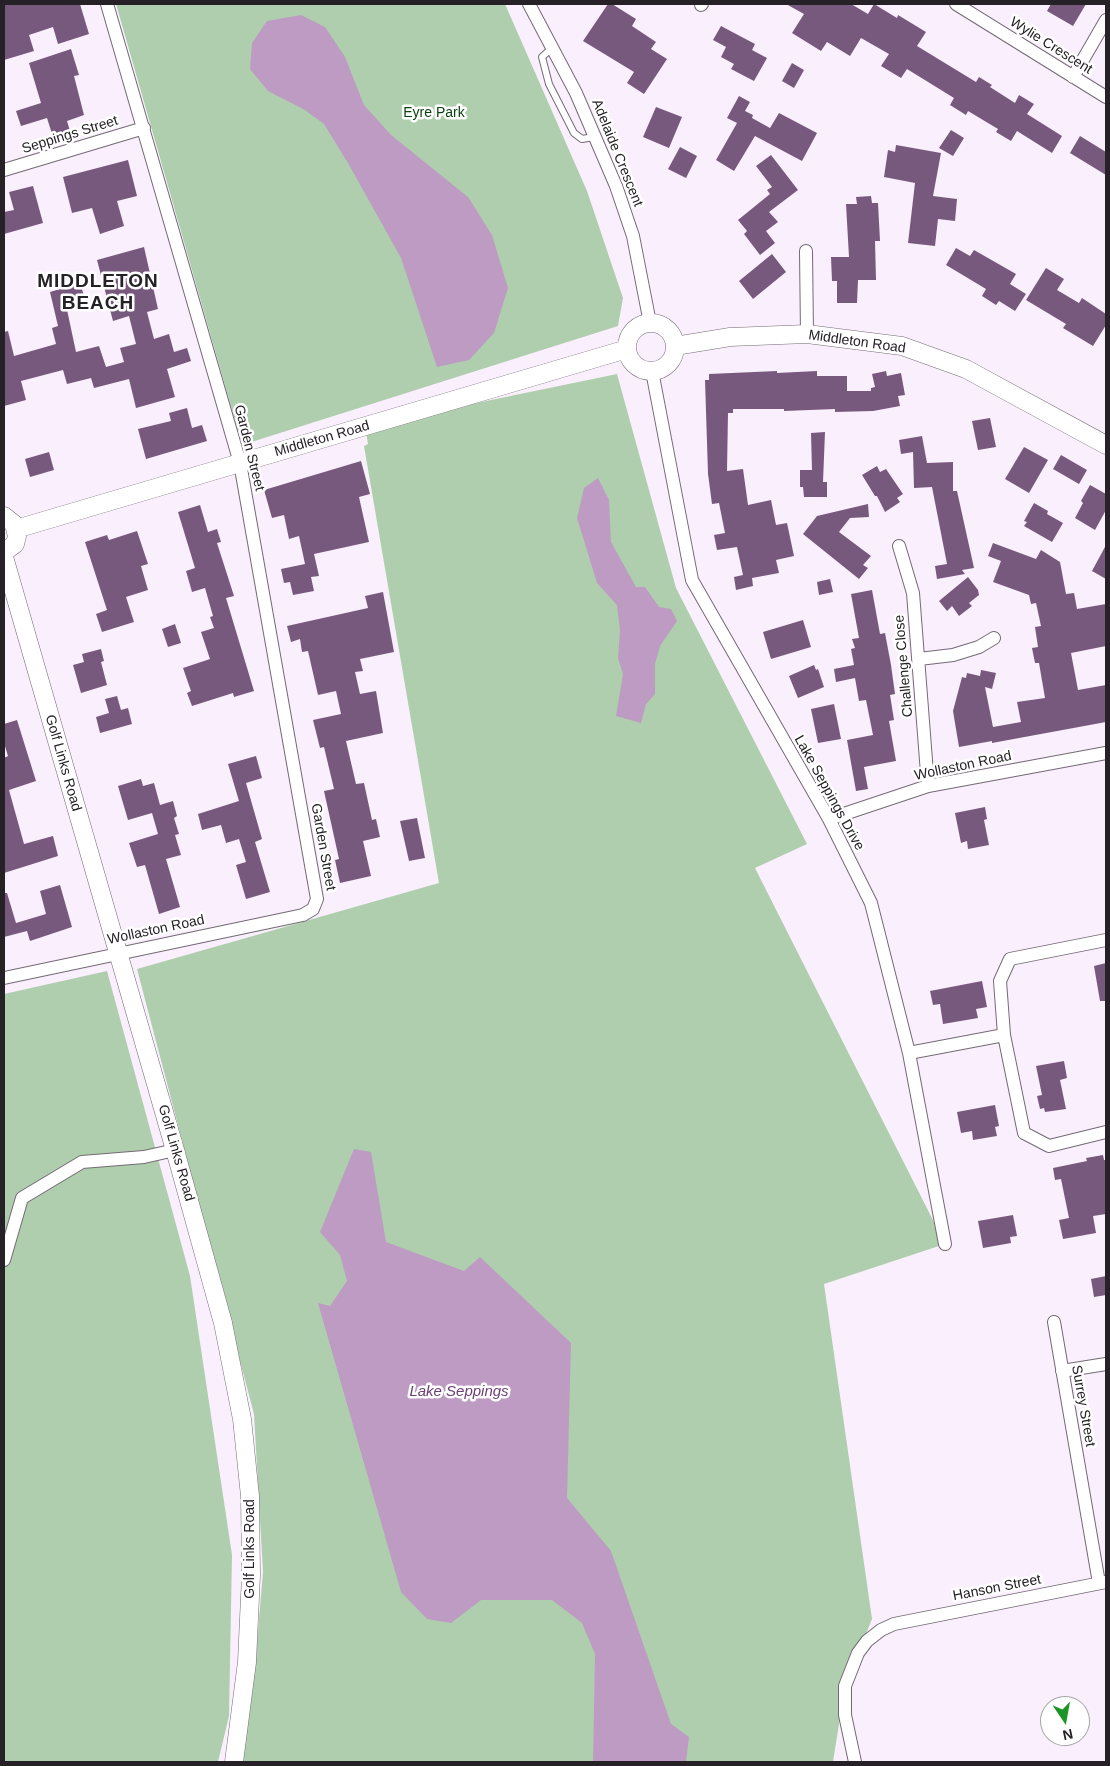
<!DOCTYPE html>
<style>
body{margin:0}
#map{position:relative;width:1110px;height:1766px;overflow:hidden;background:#faeffc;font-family:Arial,sans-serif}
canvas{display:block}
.frame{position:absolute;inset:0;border:5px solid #252126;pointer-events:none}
.north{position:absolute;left:1040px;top:1696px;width:50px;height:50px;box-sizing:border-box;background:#fff;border:1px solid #a8a6a8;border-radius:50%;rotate:168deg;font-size:14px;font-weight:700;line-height:20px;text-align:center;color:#252126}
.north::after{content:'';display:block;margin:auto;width:18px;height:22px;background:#1b9626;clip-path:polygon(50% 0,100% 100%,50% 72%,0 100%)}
</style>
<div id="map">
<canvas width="1110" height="1766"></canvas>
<div class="frame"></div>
<div class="north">N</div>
</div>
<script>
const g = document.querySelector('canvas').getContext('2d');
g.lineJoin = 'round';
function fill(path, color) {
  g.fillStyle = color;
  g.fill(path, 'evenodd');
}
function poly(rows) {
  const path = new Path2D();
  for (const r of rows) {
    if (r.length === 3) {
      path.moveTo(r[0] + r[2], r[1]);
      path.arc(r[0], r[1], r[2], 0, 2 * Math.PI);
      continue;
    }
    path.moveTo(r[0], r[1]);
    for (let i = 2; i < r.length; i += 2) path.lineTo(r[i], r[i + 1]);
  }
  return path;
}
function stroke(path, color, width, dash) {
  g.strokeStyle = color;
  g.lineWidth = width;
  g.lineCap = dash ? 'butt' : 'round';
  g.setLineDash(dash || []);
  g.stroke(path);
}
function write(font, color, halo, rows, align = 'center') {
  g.font = font + ' Arial,sans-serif';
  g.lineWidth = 5;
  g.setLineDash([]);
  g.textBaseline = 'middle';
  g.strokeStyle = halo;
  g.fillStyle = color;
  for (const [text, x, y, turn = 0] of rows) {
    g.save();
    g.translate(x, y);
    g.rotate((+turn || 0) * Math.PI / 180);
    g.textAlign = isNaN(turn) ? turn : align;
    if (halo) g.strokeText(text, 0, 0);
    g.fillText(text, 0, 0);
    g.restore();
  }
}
const green = poly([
 [116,4,505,4,587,191,623,298,618,326,242,445],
 [617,374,676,588,807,844,755,868,945,1244,824,1284,872,1619,845,1686,833,1762,234,1762,256,1655,263,1572,254,1414,137,969,439,883,364,446,368,444,365,426],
 [107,971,190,1276,232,1555,229,1716,218,1762,4,1762,4,994]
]);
const water = poly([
 [301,15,325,27,345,57,364,105,391,135,468,197,492,235,508,288,494,333,469,360,437,367,401,258,348,163,324,124,305,110,268,91,250,69,252,43,267,21],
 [598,478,609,500,611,542,636,587,645,587,659,607,671,609,677,621,660,646,655,664,655,694,646,704,641,723,616,716,623,674,618,658,620,630,617,605,597,583,577,518,584,488],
 [354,1149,371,1152,386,1242,464,1271,480,1257,571,1343,567,1498,611,1551,671,1724,689,1737,686,1762,593,1762,595,1654,582,1623,552,1600,481,1600,451,1623,427,1619,401,1592,318,1303,330,1306,347,1281,340,1255,320,1232]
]);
const building = poly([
 [4,4,80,4,89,34,58,44,53,27,29,35,34,51,4,60],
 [608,4,612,4,636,19,632,26,656,42,651,49,667,59,644,94,627,83,634,72,583,41],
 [786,4,851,4,868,14,874,4,897,18,898,15,926,32,917,46,976,82,979,77,992,85,990,87,1015,103,1019,95,1034,104,1027,114,1062,136,1052,153,1017,131,1011,141,996,132,998,129,968,111,966,115,950,105,954,98,907,69,901,78,881,66,889,54,861,38,850,56,827,42,821,51,792,33,804,14],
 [1051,4,1086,4,1073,26,1047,11],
 [721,26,755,44,752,50,767,58,754,81,731,69,734,64,721,57,726,47,713,40],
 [71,49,79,75,74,76,84,115,67,121,70,131,53,137,47,118,21,126,16,111,41,103,29,63],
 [792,63,804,70,794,88,782,81],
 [739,96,750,102,745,111,753,115,752,118,770,128,779,113,817,133,802,161,755,136,734,171,716,160,737,123,727,118],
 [656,107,682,117,669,148,643,137],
 [951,130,964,138,953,156,939,148],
 [1080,136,1106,152,1106,175,1070,153],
 [896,145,941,153,933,196,957,199,955,221,938,219,935,246,908,243,915,183,884,177,888,150,895,152],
 [680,147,697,156,686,178,668,169],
 [771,155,798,190,769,212,778,222,766,231,775,243,760,255,744,234,747,231,738,220,770,194,767,190,772,187,756,166],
 [128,160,137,196,117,201,124,226,100,234,92,208,72,213,63,177],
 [33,186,43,223,4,234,4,212,14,210,9,192],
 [871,196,872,203,878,203,880,241,875,241,876,280,858,280,857,303,837,303,837,281,832,281,831,257,849,257,846,204,857,204,856,197],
 [144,247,158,309,147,312,154,339,169,334,174,352,187,348,191,361,167,369,175,397,136,408,129,379,94,388,91,378,67,384,63,370,21,381,26,400,4,406,4,332,8,331,14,356,56,344,52,328,58,326,50,292,80,283,85,299,66,305,76,352,99,346,106,367,124,362,120,348,136,344,129,316,113,321,97,260],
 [956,248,970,256,974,250,1016,274,1010,284,1026,294,1015,311,999,301,996,305,982,296,986,289,946,265],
 [772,254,786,272,753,299,739,281],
 [1046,268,1064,279,1057,290,1079,303,1082,298,1106,314,1106,325,1093,346,1063,328,1066,324,1026,300],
 [777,371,777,373,817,371,817,376,847,376,847,391,871,391,871,388,875,387,872,374,886,371,887,376,901,373,905,395,898,396,900,406,873,411,835,412,835,409,784,411,784,409,733,409,733,413,728,413,727,471,743,469,748,505,771,500,776,525,787,523,794,556,776,560,779,573,752,578,753,586,736,590,734,577,743,575,737,547,717,550,714,535,725,533,719,503,712,504,708,474,705,380,709,380,709,374],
 [187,408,192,428,202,425,207,441,146,459,138,429,171,421,169,413],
 [990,418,996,447,978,450,972,421],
 [825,432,823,482,827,482,827,497,804,497,803,487,800,487,800,470,812,470,811,433],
 [922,436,927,463,953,462,953,491,957,491,974,568,962,570,965,574,937,579,935,566,947,564,932,487,914,488,913,452,901,454,899,440],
 [1024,447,1048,460,1029,493,1005,479],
 [49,452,54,470,30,477,25,459],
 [1061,455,1087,470,1079,484,1053,469],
 [361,461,370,494,359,497,369,542,314,554,319,576,311,577,314,591,293,595,290,582,284,583,281,569,305,564,299,536,289,539,284,515,272,518,264,490],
 [877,466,880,472,886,469,903,494,897,498,900,502,885,512,877,496,875,496,862,475],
 [1090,485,1106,494,1106,510,1095,530,1075,518,1083,503,1081,501],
 [1034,503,1048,511,1047,514,1063,523,1052,542,1024,526,1027,522,1024,521],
 [868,504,869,517,850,518,839,532,871,556,863,565,868,568,859,579,803,534,817,516],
 [200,505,208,532,217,529,221,542,217,543,234,596,226,598,254,691,234,697,233,693,192,706,187,693,191,691,183,668,210,659,201,632,214,628,210,617,213,616,205,588,192,592,186,571,195,568,178,512],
 [137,531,148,564,141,566,148,590,126,597,134,622,102,632,96,614,107,610,85,542,107,535,109,540],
 [993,543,1036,559,1041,550,1060,562,1066,594,1074,593,1077,609,1106,604,1106,646,1071,653,1078,690,1106,685,1106,722,992,743,992,741,959,747,953,711,962,677,966,678,967,673,980,676,981,670,996,673,992,689,985,687,993,727,1021,722,1017,702,1045,698,1039,663,1035,663,1032,648,1038,647,1035,627,1041,626,1036,603,1031,604,1029,595,993,582,1001,561,988,556],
 [1106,545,1106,579,1092,571],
 [968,577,978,590,979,595,969,603,972,606,959,616,952,606,947,611,939,601],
 [830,579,833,592,819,595,817,582],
 [872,590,880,634,885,633,891,665,895,694,890,695,894,720,889,721,896,761,864,767,868,789,856,791,847,740,873,735,866,700,859,701,855,678,836,682,834,669,854,665,851,649,855,648,852,639,859,638,851,594],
 [383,592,394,652,360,659,363,671,355,672,360,694,376,691,383,733,346,741,356,784,364,783,372,820,376,819,380,837,363,841,371,876,340,883,335,860,339,859,324,791,334,789,324,747,320,748,313,720,341,714,336,691,318,695,308,651,302,652,300,639,291,642,287,626,368,608,365,596],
 [803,620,811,647,771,659,763,632],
 [175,624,181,643,168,647,162,629],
 [101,649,104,661,101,662,107,685,81,693,73,665,84,662,82,654],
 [814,665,816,670,818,669,824,687,798,698,789,676],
 [117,696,121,710,128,708,132,724,100,733,96,717,109,713,105,699],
 [834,704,841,739,818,743,811,709],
 [17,720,36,781,9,790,24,844,53,836,58,856,4,873,4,758,8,756,4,743,4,724],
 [256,756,262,778,246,783,262,839,255,842,270,892,246,899,236,865,246,862,239,839,226,843,221,825,202,830,198,814,239,801,228,764],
 [141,779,143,786,154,783,160,805,173,801,177,816,174,818,179,834,175,835,181,855,166,859,180,907,159,914,145,865,137,867,129,843,158,834,152,813,128,820,118,786],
 [985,807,987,819,984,820,989,845,968,849,967,841,961,843,955,813],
 [417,818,425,858,409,861,400,821],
 [60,885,72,927,30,941,27,931,4,937,4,893,7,893,16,923,46,914,40,891],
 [1106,963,1106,1001,1100,1001,1094,966],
 [982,981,987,1007,976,1009,978,1018,943,1024,940,1004,933,1005,930,991],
 [1064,1061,1067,1078,1060,1080,1066,1109,1045,1112,1044,1108,1040,1109,1037,1096,1042,1095,1036,1066],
 [995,1105,999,1126,995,1127,997,1136,973,1140,972,1131,961,1133,957,1112],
 [1103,1155,1104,1160,1106,1160,1106,1214,1093,1216,1096,1233,1063,1239,1059,1220,1069,1218,1061,1179,1055,1180,1053,1168,1087,1161,1086,1158],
 [1013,1215,1017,1236,1010,1237,1011,1243,983,1248,978,1221],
 [1106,1276,1106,1295,1094,1297,1091,1279]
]);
const service = poly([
 [552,48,542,57,549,84,574,133,582,139,594,137]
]);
const minor = poly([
 [529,4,576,93,616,186,633,236,650,323],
 [956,4,1106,97],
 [701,5,702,4],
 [1073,77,1106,20],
 [4,170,144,128],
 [806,251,807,334],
 [652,371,692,580,829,819,871,903,909,1053,945,1244],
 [899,546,913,593,928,786],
 [919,659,953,655,979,647,994,638],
 [829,819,928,786,1106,753],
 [1106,940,1010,959,1000,981,1004,1035,1024,1133,1049,1146,1106,1132],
 [4,978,303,915,313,909,317,899,240,463,107,4],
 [909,1053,1004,1035],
 [4,1260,22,1198,82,1162,144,1157,175,1150],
 [1054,1322,1099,1583],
 [1062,1371,1106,1364],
 [855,1762,845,1715,845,1686,858,1653,867,1641,881,1630,894,1624,1106,1582]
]);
const secondary = poly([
 [651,347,24],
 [675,346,730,337,807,334,902,346,966,369,1106,445],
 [4,516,14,524,17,536,15,544,4,552],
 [16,529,627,349],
 [4,557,175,1150,223,1323,242,1419,250,1496,251,1575,247,1662,234,1762]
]);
const streetNames = [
 ["Wylie Crescent",1051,46,32],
 ["Seppings Street",70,135,-17],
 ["Adelaide Crescent",617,153,68],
 ["Middleton Road",857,342,8],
 ["Middleton Road",322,439,-16],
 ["Garden Street",249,448,76],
 ["Challenge Close",904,666,-95],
 ["Golf Links Road",63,763,74],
 ["Wollaston Road",963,766,-12],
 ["Lake Seppings Drive",829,793,61],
 ["Garden Street",323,847,80],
 ["Wollaston Road",156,930,-12],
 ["Golf Links Road",176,1153,74],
 ["Surrey Street",1083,1406,80],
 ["Golf Links Road",250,1549,-90],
 ["Hanson Street",997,1588,-11]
];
const parkNames = [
 ["Eyre Park",434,113]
];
const waterNames = [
 ["Lake Seppings",459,1392]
];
const districtNames = [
 ["MIDDLETON",98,282],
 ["BEACH",98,304]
];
fill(green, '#afceae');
fill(water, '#bd9bc3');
fill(building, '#78597e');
stroke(service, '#746a76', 8);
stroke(minor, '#746a76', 14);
stroke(secondary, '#746a76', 19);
stroke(service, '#fff', 6);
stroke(minor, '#fff', 12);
stroke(secondary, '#fff', 18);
write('14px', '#252126', '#fff', streetNames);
write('14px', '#0c430f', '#fff', parkNames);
write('italic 15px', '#6c4075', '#fff', waterNames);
g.letterSpacing = '1px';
write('bold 19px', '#252126', '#fff', districtNames);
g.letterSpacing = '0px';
</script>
